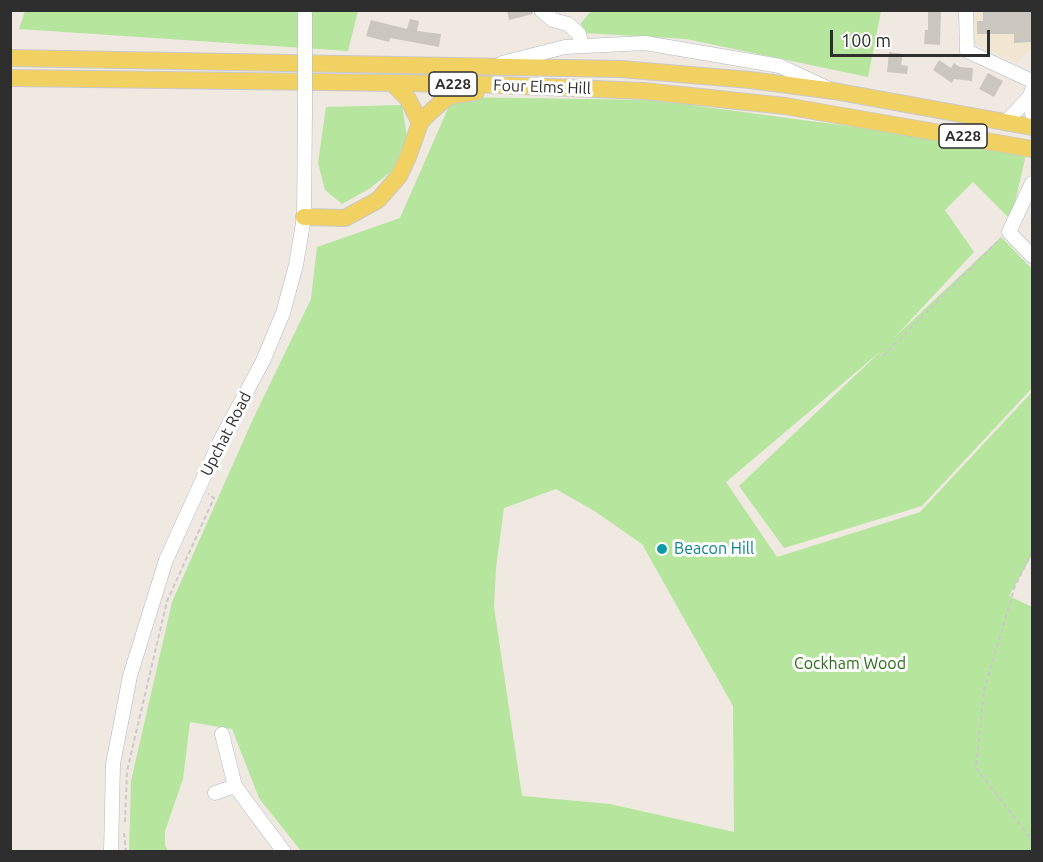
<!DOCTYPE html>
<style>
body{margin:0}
#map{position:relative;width:1043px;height:862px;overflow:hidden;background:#efe9e1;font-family:Ubuntu,sans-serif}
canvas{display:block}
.frame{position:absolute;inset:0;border:12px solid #2e2e2e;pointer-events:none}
.scale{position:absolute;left:830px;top:30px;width:160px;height:27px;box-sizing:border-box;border:3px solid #2e2e2e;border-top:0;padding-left:8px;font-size:18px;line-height:21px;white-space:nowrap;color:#2e2e2e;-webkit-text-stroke:4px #fff;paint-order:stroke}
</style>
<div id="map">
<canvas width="1043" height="862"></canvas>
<div class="frame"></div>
<div class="scale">100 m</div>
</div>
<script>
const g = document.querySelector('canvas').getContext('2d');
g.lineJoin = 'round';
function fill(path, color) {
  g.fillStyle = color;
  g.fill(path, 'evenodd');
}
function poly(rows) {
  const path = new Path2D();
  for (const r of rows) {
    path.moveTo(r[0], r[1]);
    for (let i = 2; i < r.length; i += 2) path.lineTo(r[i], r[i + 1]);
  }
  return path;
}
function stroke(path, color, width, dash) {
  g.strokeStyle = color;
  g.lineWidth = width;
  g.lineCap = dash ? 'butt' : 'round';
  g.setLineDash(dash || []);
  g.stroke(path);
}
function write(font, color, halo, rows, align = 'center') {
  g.font = font + ' Ubuntu,sans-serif';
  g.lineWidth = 6;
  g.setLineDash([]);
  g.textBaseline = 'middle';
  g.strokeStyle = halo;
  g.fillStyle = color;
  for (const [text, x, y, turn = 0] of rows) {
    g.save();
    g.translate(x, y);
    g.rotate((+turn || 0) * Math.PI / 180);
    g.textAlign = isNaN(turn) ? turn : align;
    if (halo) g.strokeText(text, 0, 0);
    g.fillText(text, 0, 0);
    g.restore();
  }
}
const education = poly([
 [971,11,1032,11,1032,48,1017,63,973,42]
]);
const green = poly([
 [592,10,881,11,868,77,686,39,584,33,581,23],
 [25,11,358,11,348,51,19,29],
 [453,97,653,100,1027,150,1011,220,973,182,945,210,974,252,894,338,1001,237,1032,269,1032,388,922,506,784,548,739,486,881,351,726,482,777,557,920,512,1032,392,1032,555,1009,596,1032,607,1032,851,301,851,259,798,232,729,190,722,183,779,165,831,165,845,168,851,129,852,131,781,172,602,253,419,311,299,317,247,400,218],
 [556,489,596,512,642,544,733,706,734,832,610,804,522,796,494,607,496,568,504,508],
 [402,105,407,137,392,171,369,189,342,204,325,190,318,163,326,107]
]);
const building = poly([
 [507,10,532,10,533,14,509,20],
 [928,10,941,10,940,45,924,44,925,30,928,30],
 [983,10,1032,10,1032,42,1014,43,1014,34,977,34,977,21,983,21],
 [410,19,419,21,417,31,441,34,439,47,390,38,389,42,366,36,371,20,407,29],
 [889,52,903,54,901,65,908,66,907,74,887,72],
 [939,60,951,68,954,63,960,67,973,68,972,81,954,79,952,83,933,70],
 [988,73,1003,81,994,97,979,89]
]);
const path = poly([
 [883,356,1000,239],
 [1032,552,1015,586,984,690,976,768,1032,840],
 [125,822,127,771,167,601,214,498,208,494],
 [124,833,126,852]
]);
const minor = poly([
 [541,10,553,20,568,24,579,34,582,46],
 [966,10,967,51,1032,81],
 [502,63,565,47,645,43,780,66,825,87],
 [1030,96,1032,114],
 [1006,122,1030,96,1032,90],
 [1032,183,1009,232,1032,256],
 [222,734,235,786,284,852],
 [215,793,235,786],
 [111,852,113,764,130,676,166,560,222,437,263,361,283,313,296,265,304,217,305,111]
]);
const major = poly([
 [10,58,621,69,750,80,834,91,1032,127],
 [10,78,474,84,644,91,785,106,1032,149],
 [393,84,408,99,420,123],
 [304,217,345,218,378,200,399,176,408,157,420,123,426,116,445,99,454,95,476,92]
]);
const minorBridge = poly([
 [305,14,305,111]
]);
const markers = [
 [662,549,6,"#0f9aa8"]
];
const shields = [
 [453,84,48],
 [963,136,48]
];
const shieldNames = [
 ["A228",453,84],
 ["A228",963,136]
];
const streetNames = [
 ["Four Elms Hill",542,87,2],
 ["Upchat Road",226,434,-63]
];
const cultureNames = [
 ["Beacon Hill",674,549]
];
const parkNames = [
 ["Cockham Wood",850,664]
];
fill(education, '#f0e6d1');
fill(green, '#b6e59e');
fill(building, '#cbc7bf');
stroke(minor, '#b4b7c1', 15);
stroke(major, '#c9c9c9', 18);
stroke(path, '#c9c9c9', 2, [4.5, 3]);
stroke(minor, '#fff', 14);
stroke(major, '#f2d163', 16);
stroke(minorBridge, '#b4b7c1', 15, []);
stroke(minorBridge, '#fff', 14);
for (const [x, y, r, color] of markers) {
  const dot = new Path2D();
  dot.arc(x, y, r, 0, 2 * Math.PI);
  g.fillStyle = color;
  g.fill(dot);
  stroke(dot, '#fff', 2);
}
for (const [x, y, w] of shields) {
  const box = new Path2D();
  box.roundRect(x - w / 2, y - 12, w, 24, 4.5);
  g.fillStyle = '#fff';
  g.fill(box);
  stroke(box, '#2e2e2e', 1.5);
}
write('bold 15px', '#2e2e2e', null, shieldNames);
write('16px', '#2e2e2e', '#fff', streetNames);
write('16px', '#0d838f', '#fff', cultureNames, 'left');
write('16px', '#2c6e1b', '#fff', parkNames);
</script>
